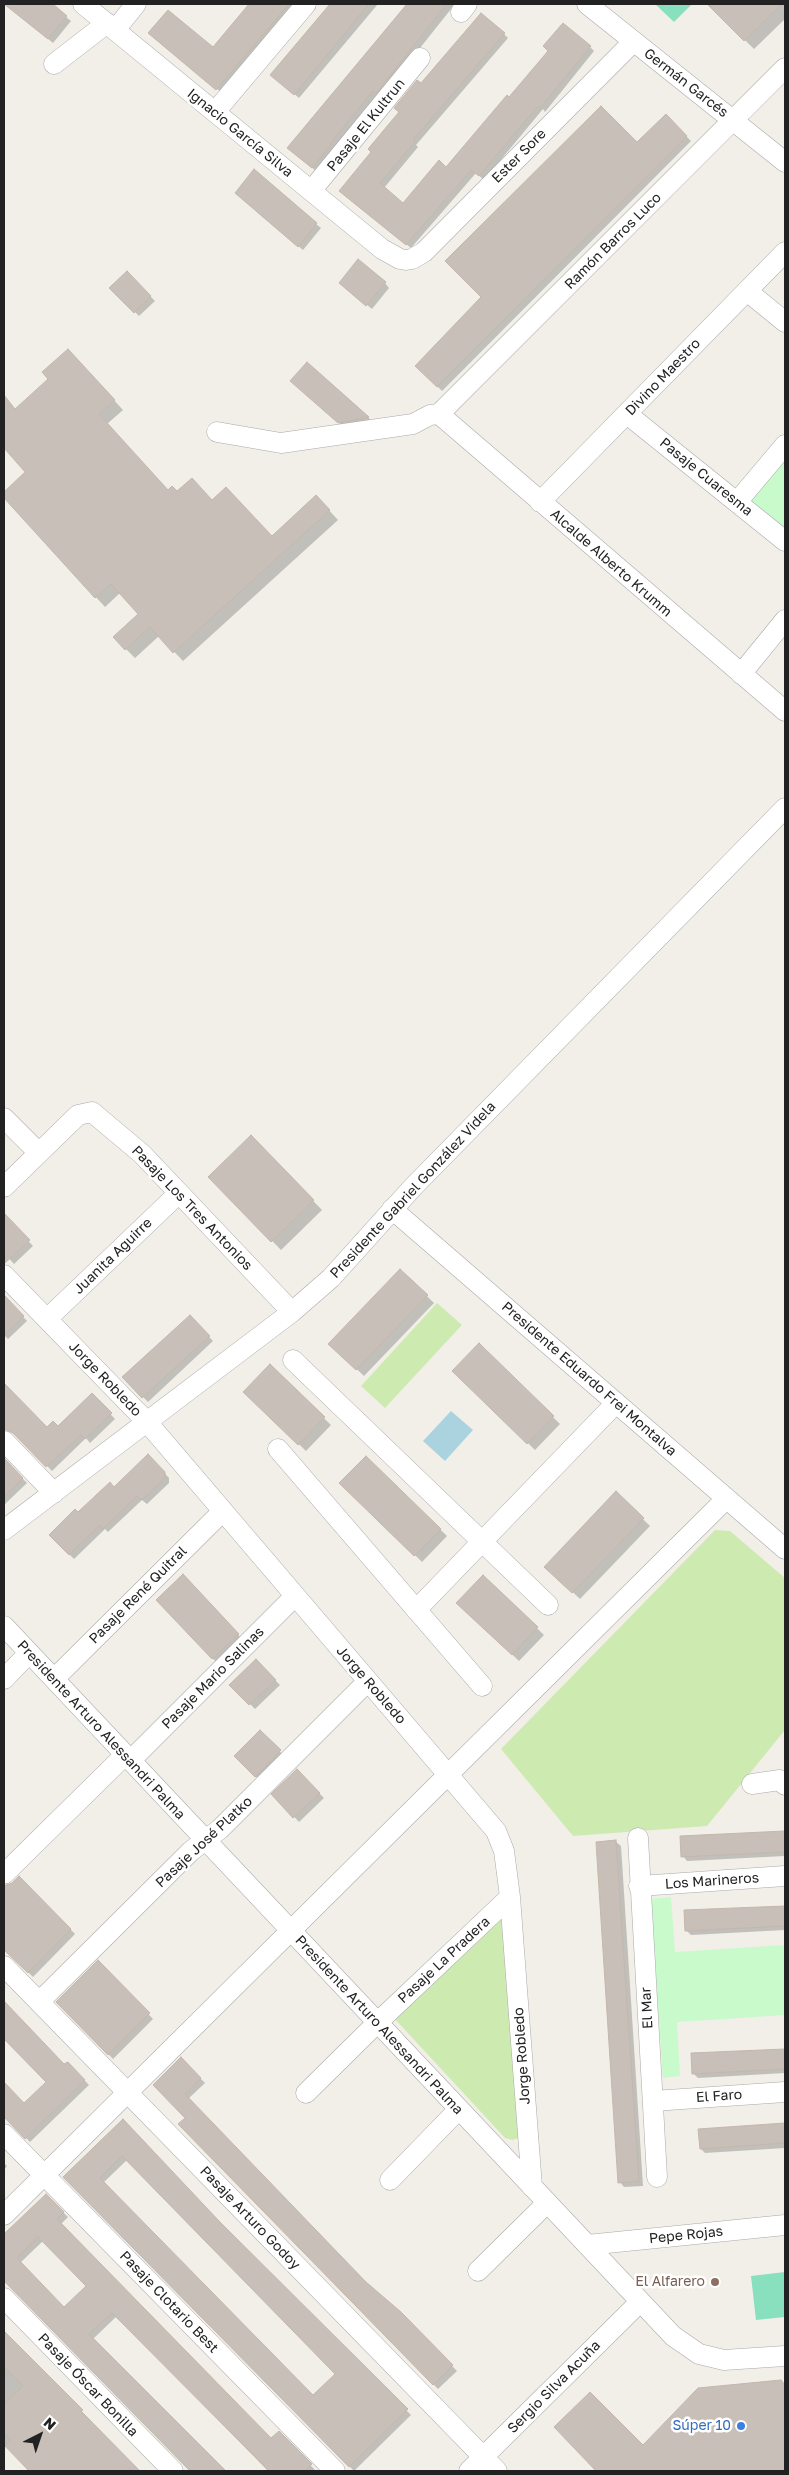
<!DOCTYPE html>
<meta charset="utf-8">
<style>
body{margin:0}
#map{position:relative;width:789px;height:2475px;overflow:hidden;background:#f2efe9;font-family:"Golos Text",sans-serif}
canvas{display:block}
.frame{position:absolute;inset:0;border:5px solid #222;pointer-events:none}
.north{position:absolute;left:15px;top:2410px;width:50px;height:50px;-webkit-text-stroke:4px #fff;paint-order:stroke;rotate:41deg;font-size:14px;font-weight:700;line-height:20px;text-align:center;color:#222}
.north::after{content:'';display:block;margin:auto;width:18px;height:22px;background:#222;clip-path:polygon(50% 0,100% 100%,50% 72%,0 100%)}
</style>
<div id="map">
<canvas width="789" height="2475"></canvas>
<div class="frame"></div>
<div class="north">N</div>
</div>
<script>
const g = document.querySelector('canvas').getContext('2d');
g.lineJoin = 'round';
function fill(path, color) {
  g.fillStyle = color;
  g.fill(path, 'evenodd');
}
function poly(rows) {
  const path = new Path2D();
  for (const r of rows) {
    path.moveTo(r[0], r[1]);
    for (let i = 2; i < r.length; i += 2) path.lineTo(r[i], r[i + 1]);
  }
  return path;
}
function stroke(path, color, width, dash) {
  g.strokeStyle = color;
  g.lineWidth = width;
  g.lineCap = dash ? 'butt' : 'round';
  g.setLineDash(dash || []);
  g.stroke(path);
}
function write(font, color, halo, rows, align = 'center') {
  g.font = font + ' "Golos Text",sans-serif';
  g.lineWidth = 5;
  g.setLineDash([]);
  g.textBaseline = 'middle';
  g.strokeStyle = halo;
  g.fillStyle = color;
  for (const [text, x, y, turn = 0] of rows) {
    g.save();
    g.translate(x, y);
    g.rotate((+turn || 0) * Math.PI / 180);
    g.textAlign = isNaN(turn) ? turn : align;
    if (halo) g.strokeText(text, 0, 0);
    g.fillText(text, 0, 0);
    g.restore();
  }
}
const grass = poly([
 [437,1303,462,1325,385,1408,361,1386],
 [715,1530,730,1531,785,1578,785,1730,707,1826,573,1836,501,1749],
 [495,1916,503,1919,519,2138,512,2140,505,2138,393,2017]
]);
const park = poly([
 [785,451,785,533,749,504,750,494],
 [671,1897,675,1952,785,1945,785,2015,677,2022,680,2076,663,2078,650,1899]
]);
const pitch = poly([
 [655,4,692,4,674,22],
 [785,2272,785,2317,756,2320,751,2276]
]);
const water = poly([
 [451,1411,473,1430,445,1461,423,1441]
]);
const shadow = poly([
 [5,4,50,4,71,21,53,43],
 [251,4,297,4,222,93,154,38,213,49],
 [331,4,378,4,299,98,272,75],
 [408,4,455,4,381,97,317,172,289,148],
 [718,4,785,4,785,19,754,49,713,9],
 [504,34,508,38,416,145,418,147,384,188,403,204,590,47,594,51,545,112,543,109,484,180,476,173,411,248,345,196,373,152,421,85],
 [601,108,637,144,666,116,691,141,442,391,417,366,483,297,446,261],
 [241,197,316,224,321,228,303,250],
 [127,273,155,301,139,316,111,288],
 [385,283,389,288,372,309,345,287],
 [77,360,123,410,107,424,168,491,213,501,272,538,325,506,338,520,183,661,159,636,135,658,126,649,140,614,120,593,105,607,4,496,4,493,27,472,4,446,4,412,11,406,15,410],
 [307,364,368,417,374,424,346,429,299,387],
 [251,1137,322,1210,281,1250,210,1177],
 [4,1215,33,1246,14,1264,4,1253],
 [400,1270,434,1303,364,1376,330,1344],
 [4,1296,27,1321,8,1339,4,1335],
 [190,1317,213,1341,148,1402,124,1377],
 [479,1345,560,1424,535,1450,454,1371],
 [270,1366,331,1425,306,1451,245,1392],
 [4,1384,47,1429,58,1427,92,1395,115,1419,90,1443,86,1438,52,1471,4,1421],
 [148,1456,169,1478,169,1483,147,1504,142,1500,108,1532,105,1529,74,1559,50,1535,114,1489],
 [366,1457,447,1536,422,1562,341,1483],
 [4,1460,27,1483,4,1505],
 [616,1493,650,1526,580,1599,546,1567],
 [183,1576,242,1639,217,1663,158,1600],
 [483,1576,544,1635,519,1661,458,1603],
 [256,1661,280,1685,255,1709,231,1685],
 [260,1731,284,1756,260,1781,236,1756],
 [297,1771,324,1798,299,1822,273,1794],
 [785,1833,785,1856,687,1861,683,1856,682,1838],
 [616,1842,621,1846,643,2186,624,2187,620,2182],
 [19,1877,75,1934,33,1977,4,1948,4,1886,8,1887],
 [785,1907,785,1930,691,1935,686,1930,685,1911],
 [98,1961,153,2019,113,2059,58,2002],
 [4,2002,65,2066,68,2063,89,2085,30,2142,4,2115,4,2084,24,2105,48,2082,4,2037],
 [785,2050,785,2073,698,2078,693,2073,692,2055],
 [181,2059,205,2083,188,2099,367,2284,400,2313,457,2371,438,2389,180,2124,187,2118],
 [123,2120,224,2228,411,2415,354,2471,65,2177],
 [127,2160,337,2374,313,2397,103,2183],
 [785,2125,785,2148,705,2153,701,2149,699,2130],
 [4,2163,7,2166,4,2170],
 [46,2196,68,2217,61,2224,271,2440,279,2433,315,2470,268,2471,117,2316,93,2339,224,2471,192,2471,4,2279,4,2236],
 [44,2240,87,2286,64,2308,20,2263],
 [4,2332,139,2471,26,2471,28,2468,4,2444],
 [780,2381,785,2386,785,2471,598,2471,556,2427,643,2446]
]);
const building = poly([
 [4,4,53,4,67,16,48,39,4,4],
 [249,4,289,4,216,90,148,33,168,10,213,47,249,4],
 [330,4,369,4,294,95,270,75,330,4],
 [407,4,447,4,376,93,372,92,330,144,331,145,312,168,287,148,407,4],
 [707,4,782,4,744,41,707,4],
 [481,13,505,33,413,140,415,142,380,183,403,203,439,160,446,167,507,95,509,97,548,51,543,46,563,23,591,46,540,108,538,106,479,176,471,170,406,245,339,191,371,152,368,149,399,112,394,108,417,80,421,83,481,13],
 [601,106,637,142,666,114,687,136,437,387,415,366,481,297,445,261,601,106],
 [254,169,317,223,298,247,235,193,254,169],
 [358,259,386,282,366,306,339,283,358,259],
 [127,271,151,296,134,313,109,288,127,271],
 [68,349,115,400,99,414,168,490,172,486,177,491,192,478,212,500,226,487,272,536,316,495,330,510,173,653,150,627,125,650,113,637,138,614,111,584,95,598,4,498,4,492,25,472,4,448,4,395,15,409,48,379,42,372,68,349],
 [307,362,369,417,338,423,290,381,307,362],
 [251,1135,314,1200,271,1242,208,1177,251,1135],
 [4,1213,30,1240,5,1263,4,1263,4,1213],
 [400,1269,428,1295,356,1370,328,1344,400,1269],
 [4,1295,24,1316,4,1335,4,1295],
 [190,1315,210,1336,142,1398,122,1377,190,1315],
 [479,1343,554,1416,527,1444,452,1371,479,1343],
 [270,1364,325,1417,298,1445,243,1392,270,1364],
 [4,1383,47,1427,53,1421,58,1426,92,1393,112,1413,85,1439,81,1435,46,1467,13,1433,4,1429,4,1383],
 [148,1454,165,1472,165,1478,142,1500,137,1496,103,1529,100,1525,69,1555,49,1535,75,1509,78,1512,110,1482,114,1487,148,1454],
 [366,1456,441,1529,414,1556,339,1483,366,1456],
 [4,1458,23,1478,4,1497,4,1458],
 [616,1491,644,1518,572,1593,544,1567,616,1491],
 [183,1574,239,1634,212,1659,156,1600,183,1574],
 [483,1575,538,1627,512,1655,456,1603,483,1575],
 [256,1659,276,1680,249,1705,229,1685,256,1659],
 [260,1730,281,1750,255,1777,234,1756,260,1730],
 [297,1769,320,1793,293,1818,271,1794,297,1769],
 [785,1831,785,1852,681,1857,680,1836,785,1831],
 [616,1840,639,2181,618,2183,596,1842,616,1840],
 [19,1876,71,1929,28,1973,4,1950,4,1886,12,1883,19,1876],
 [785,1906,785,1926,685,1931,684,1910,785,1906],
 [98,1960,150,2013,108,2055,56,2002,98,1960],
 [4,2001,64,2064,68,2062,85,2080,25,2139,4,2117,4,2082,24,2103,46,2082,4,2039,4,2001],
 [785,2049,785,2069,692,2074,691,2053,785,2049],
 [181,2057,201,2078,185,2094,366,2282,401,2312,453,2365,433,2385,178,2124,185,2118,153,2085,181,2057],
 [123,2119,220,2222,408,2409,349,2467,63,2177,123,2119],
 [122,2156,335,2374,313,2395,100,2178,122,2156],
 [785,2123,785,2143,700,2149,698,2129,785,2123],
 [46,2194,64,2212,57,2219,271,2438,279,2431,312,2464,305,2471,269,2471,112,2313,89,2334,226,2471,190,2471,4,2281,4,2234,46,2194],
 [38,2237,86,2286,64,2307,17,2258,38,2237],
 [4,2331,83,2410,81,2411,140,2471,29,2471,5,2446,11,2440,4,2433,4,2405,23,2386,4,2367,4,2331],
 [781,2380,785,2385,785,2471,596,2471,554,2427,590,2392,643,2445,698,2388,781,2380]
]);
const minor = poly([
 [83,4,382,249,400,259,406,260,412,259,424,252,633,42],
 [587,4,785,162],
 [461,12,467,4],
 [115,30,136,4],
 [54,64,107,23],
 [215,112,306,4],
 [311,191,420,58],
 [747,291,785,322],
 [439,414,785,68],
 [439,414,785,711],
 [627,414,785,541],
 [217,432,281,443,413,424,430,415,439,414],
 [540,502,785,252],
 [737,502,785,445],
 [741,674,785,620],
 [4,1118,39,1153],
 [4,1187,78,1115,92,1112,142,1154,292,1312],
 [392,1209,785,1549],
 [4,1275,147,1422,496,1831,504,1851,510,1897,532,2187],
 [47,1319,179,1193],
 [293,1360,548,1605],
 [4,1441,54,1493],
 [278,1449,482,1686],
 [4,1530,292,1312,331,1278,413,1187,785,808],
 [416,1610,616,1403],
 [4,1626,673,2336,699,2354,724,2360,785,2356],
 [4,1679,29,1653],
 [54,1679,223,1511],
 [131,1760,295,1596],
 [752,1784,780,1780,785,1785],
 [638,1838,657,2177],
 [4,1874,125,1755],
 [639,1886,785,1876],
 [4,1966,497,2471],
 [39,2002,191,1851,220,1829,368,1681],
 [306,2093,377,2023,510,1897],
 [653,2101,785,2092],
 [4,2134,335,2471],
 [390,2180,459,2109],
 [4,2215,726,1499],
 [587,2245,785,2225],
 [478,2271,547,2203],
 [4,2298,173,2471],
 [469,2471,640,2302]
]);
const markers = [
 [715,2282,5,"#8d6e63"],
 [741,2426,5,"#3f7fe0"]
];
const streetNames = [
 ["Germán Garcés",686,83,38],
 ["Pasaje El Kultrun",366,125,-51],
 ["Ignacio García Silva",240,133,39],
 ["Ester Sore",519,156,-45],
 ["Ramón Barros Luco",613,241,-45],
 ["Divino Maestro",663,377,-46],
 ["Pasaje Cuaresma",706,477,39],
 ["Alcalde Alberto Krumm",611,563,41],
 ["Presidente Gabriel González Videla",413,1190,-47],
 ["Pasaje Los Tres Antonios",192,1208,46],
 ["Juanita Aguirre",113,1256,-44],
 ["Jorge Robledo",105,1379,46],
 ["Presidente Eduardo Frei Montalva",589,1379,41],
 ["Pasaje René Quitral",138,1595,-45],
 ["Pasaje Mario Salinas",213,1678,-45],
 ["Jorge Robledo",371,1685,49],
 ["Presidente Arturo Alessandri Palma",101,1730,47],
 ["Pasaje José Platko",204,1842,-43],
 ["Los Marineros",712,1881,-4],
 ["Pasaje La Pradera",444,1960,-43],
 ["El Mar",647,2008,-93],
 ["Presidente Arturo Alessandri Palma",379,2025,47],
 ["Jorge Robledo",522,2056,-94],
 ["El Faro",719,2096,-4],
 ["Pasaje Arturo Godoy",250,2218,46],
 ["Pepe Rojas",686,2235,-6],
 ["Pasaje Clotario Best",169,2302,46],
 ["Pasaje Óscar Bonilla",88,2385,46],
 ["Sergio Silva Acuña",554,2387,-45]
];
const educationNames = [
 ["El Alfarero",705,2282]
];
const shopNames = [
 ["Súper 10",731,2426]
];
fill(grass, '#cdebb0');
fill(park, '#c8facc');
fill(pitch, '#88e0be');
fill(water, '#aad3df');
fill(shadow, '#0003');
fill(building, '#c7bfb8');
stroke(building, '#c4b6ab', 1);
stroke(minor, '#a9a9a9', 21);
stroke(minor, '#fff', 20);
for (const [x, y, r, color] of markers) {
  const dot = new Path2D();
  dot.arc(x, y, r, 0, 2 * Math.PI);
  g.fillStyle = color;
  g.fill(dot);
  stroke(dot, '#fff', 2);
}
write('14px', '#222', '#fff', streetNames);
write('14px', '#785e54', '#fff', educationNames, 'right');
write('14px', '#366cbe', '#fff', shopNames, 'right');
</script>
